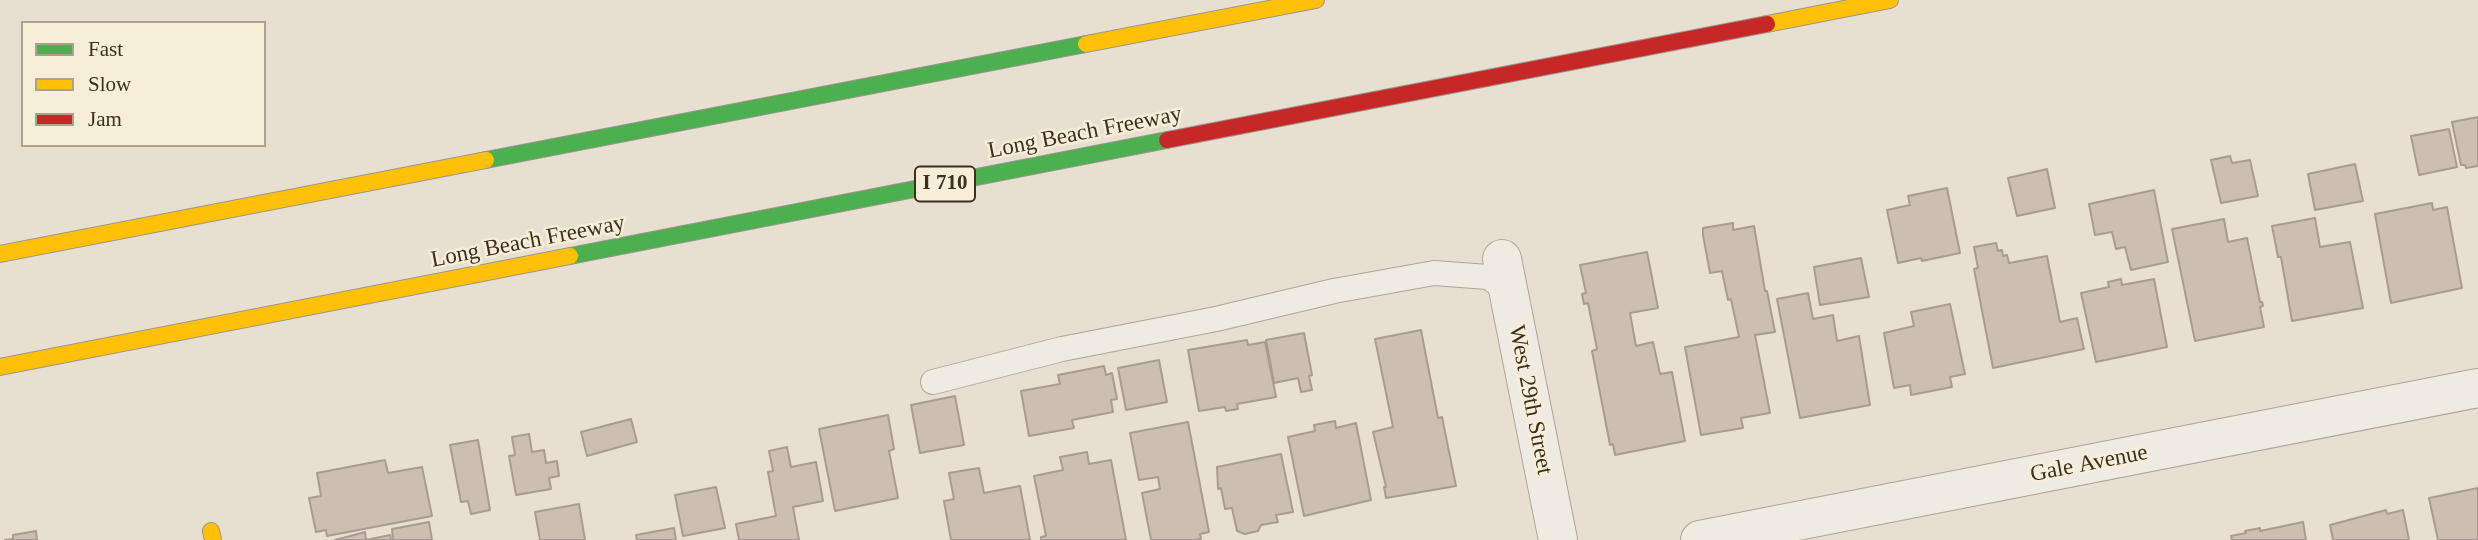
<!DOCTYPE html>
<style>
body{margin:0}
#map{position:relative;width:2478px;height:540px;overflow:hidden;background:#e7e0d1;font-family:"Times New Roman",serif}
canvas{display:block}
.legend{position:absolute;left:21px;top:21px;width:245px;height:126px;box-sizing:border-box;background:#f7eed8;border:2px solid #ada18e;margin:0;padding:9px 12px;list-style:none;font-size:21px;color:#3d2e20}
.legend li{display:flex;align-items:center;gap:14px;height:35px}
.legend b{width:35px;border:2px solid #ada18e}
</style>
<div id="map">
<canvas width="2478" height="540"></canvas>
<ul class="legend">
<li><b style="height:9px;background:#4caf50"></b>Fast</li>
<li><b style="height:9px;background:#ffc107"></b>Slow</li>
<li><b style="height:9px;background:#c62828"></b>Jam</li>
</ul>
</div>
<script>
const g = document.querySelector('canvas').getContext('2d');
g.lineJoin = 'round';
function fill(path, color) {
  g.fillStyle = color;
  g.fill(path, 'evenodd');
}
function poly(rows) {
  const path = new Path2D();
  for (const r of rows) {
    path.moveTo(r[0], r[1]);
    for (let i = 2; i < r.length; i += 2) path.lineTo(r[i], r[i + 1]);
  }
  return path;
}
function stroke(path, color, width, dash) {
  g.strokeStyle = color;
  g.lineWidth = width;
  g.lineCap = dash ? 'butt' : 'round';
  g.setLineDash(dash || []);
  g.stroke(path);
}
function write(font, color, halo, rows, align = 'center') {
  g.font = font + ' "Times New Roman",serif';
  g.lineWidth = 5;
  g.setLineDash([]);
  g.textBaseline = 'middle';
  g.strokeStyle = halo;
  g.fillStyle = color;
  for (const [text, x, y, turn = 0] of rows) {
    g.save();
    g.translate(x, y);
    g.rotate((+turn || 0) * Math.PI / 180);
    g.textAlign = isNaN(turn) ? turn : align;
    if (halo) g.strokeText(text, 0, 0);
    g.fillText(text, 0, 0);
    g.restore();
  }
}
const building = poly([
 [2478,117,2478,166,2466,168,2465,165,2461,165,2452,122,2478,117],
 [2449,129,2457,167,2419,175,2411,136,2449,129],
 [2230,156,2232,163,2250,160,2258,196,2221,203,2211,160,2230,156],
 [2355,164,2363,201,2315,210,2308,174,2355,164],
 [2047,169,2055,208,2017,216,2008,178,2047,169],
 [1947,188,1960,253,1922,261,1921,258,1898,263,1887,210,1910,205,1908,196,1947,188],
 [2154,190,2168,262,2131,270,2125,247,2116,249,2112,232,2095,235,2089,204,2154,190],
 [2432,203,2433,210,2447,207,2462,288,2391,303,2375,214,2432,203],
 [2315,218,2320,247,2350,242,2363,308,2292,321,2281,257,2278,257,2272,226,2315,218],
 [2224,219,2228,242,2247,238,2260,302,2262,302,2263,306,2260,307,2264,327,2195,341,2172,229,2224,219],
 [1733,223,1733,230,1754,226,1765,291,1767,291,1775,332,1755,335,1770,413,1741,418,1743,428,1701,435,1685,347,1739,337,1731,299,1728,300,1722,271,1710,273,1703,235,1703,228,1733,223],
 [1996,243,1998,251,2002,250,2003,256,2007,255,2009,263,2047,256,2060,322,2077,318,2084,349,1993,368,1974,269,1978,268,1974,247,1996,243],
 [1647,252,1658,308,1630,313,1636,346,1653,342,1660,374,1672,372,1685,441,1615,455,1613,444,1610,445,1592,351,1597,349,1588,303,1584,304,1582,294,1586,293,1580,265,1647,252],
 [1861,258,1869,297,1820,305,1814,267,1861,258],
 [2121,279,2122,285,2154,279,2167,347,2096,362,2081,293,2109,287,2108,282,2121,279],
 [1808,293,1813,319,1833,315,1837,341,1859,336,1870,405,1800,418,1777,299,1808,293],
 [1950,304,1965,374,1950,377,1952,387,1911,395,1910,385,1894,388,1884,333,1914,326,1911,312,1950,304],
 [1421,330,1438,418,1442,417,1456,486,1386,498,1384,487,1386,487,1373,432,1393,427,1375,339,1421,330],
 [1304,333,1312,375,1309,376,1312,390,1301,392,1298,378,1274,383,1266,340,1304,333],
 [1247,340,1248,345,1265,342,1276,397,1237,404,1238,409,1226,411,1225,407,1199,411,1188,350,1247,340],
 [1159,360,1167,402,1126,410,1118,368,1159,360],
 [1104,366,1106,375,1112,373,1117,399,1111,400,1113,412,1072,420,1074,428,1029,436,1021,391,1060,384,1058,375,1104,366],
 [955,396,964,445,920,453,911,405,955,396],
 [888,415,894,449,889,451,898,498,835,511,819,429,888,415],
 [631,419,637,442,587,456,581,432,631,419],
 [1335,421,1336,428,1356,423,1371,500,1304,516,1288,437,1315,431,1314,425,1335,421],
 [1188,422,1209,532,1200,534,1201,539,1195,540,1151,540,1142,493,1160,489,1158,477,1139,480,1130,433,1188,422],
 [529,434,532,452,544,450,546,463,557,461,559,476,549,478,551,489,516,495,509,456,515,455,512,437,529,434],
 [478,440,490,510,471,514,468,501,461,502,450,445,478,440],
 [787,447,791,467,816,462,823,501,793,507,799,540,739,540,736,524,776,516,768,472,773,471,769,451,787,447],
 [1087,452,1089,464,1111,460,1126,540,1041,540,1041,537,1046,536,1034,476,1063,470,1060,457,1087,452],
 [1281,454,1293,512,1276,515,1278,522,1261,525,1258,531,1245,534,1237,531,1232,508,1225,509,1221,488,1218,489,1217,467,1281,454],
 [385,460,388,473,422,467,432,516,327,536,326,530,316,532,309,498,321,496,317,473,385,460],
 [979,468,984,493,1020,486,1030,540,951,540,944,501,954,499,949,473,979,468],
 [716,487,725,528,683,536,675,495,716,487],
 [2478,488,2478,540,2438,540,2429,498,2478,488],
 [579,504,585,540,540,540,535,512,579,504],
 [2386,510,2387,514,2403,510,2409,540,2333,540,2330,525,2386,510],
 [429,522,432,540,393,540,392,529,429,522],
 [2303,522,2306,540,2232,540,2231,536,2246,533,2245,531,2260,528,2260,531,2303,522],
 [674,528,676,540,637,540,636,535,674,528],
 [36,531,37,540,5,540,13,539,13,535,36,531],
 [365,532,366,540,390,535,391,540,335,540,365,532]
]);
const lane = poly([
 [933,382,1062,349,1216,319,1334,291,1434,273,1488,277,1509,292]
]);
const street = poly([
 [1502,259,1558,540],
 [1700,540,2478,388]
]);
const fast = poly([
 [486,160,1086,44],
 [570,256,1167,140]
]);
const slow = poly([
 [1767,24,1890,0],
 [1086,44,1316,0],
 [0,254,486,160],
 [0,367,570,256],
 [211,531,213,540]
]);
const jam = poly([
 [1167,140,1767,24]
]);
const shields = [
 [945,184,60]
];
const shieldNames = [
 ["I 710",945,184]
];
const streetNames = [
 ["Long Beach Freeway",1085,133,-11],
 ["Long Beach Freeway",528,242,-11],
 ["West 29th Street",1530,400,79],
 ["Gale Avenue",2089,464,-11]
];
fill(building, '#cbbfb2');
stroke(building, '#a89c90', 2);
stroke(lane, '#ada599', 26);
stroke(street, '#ada599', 40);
stroke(fast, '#9c958a', 18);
stroke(slow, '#9c958a', 18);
stroke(jam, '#9c958a', 18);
stroke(lane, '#efebe3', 24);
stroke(street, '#efebe3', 38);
stroke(fast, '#4caf50', 16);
stroke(slow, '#ffc107', 16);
stroke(jam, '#c62828', 16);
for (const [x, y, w] of shields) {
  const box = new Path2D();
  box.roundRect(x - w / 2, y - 17.5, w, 35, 5);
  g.fillStyle = '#f7eed8';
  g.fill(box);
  stroke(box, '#3d2e20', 2);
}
write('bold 21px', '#3d2e20', null, shieldNames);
write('23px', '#3d2e20', '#f7eed8', streetNames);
</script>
